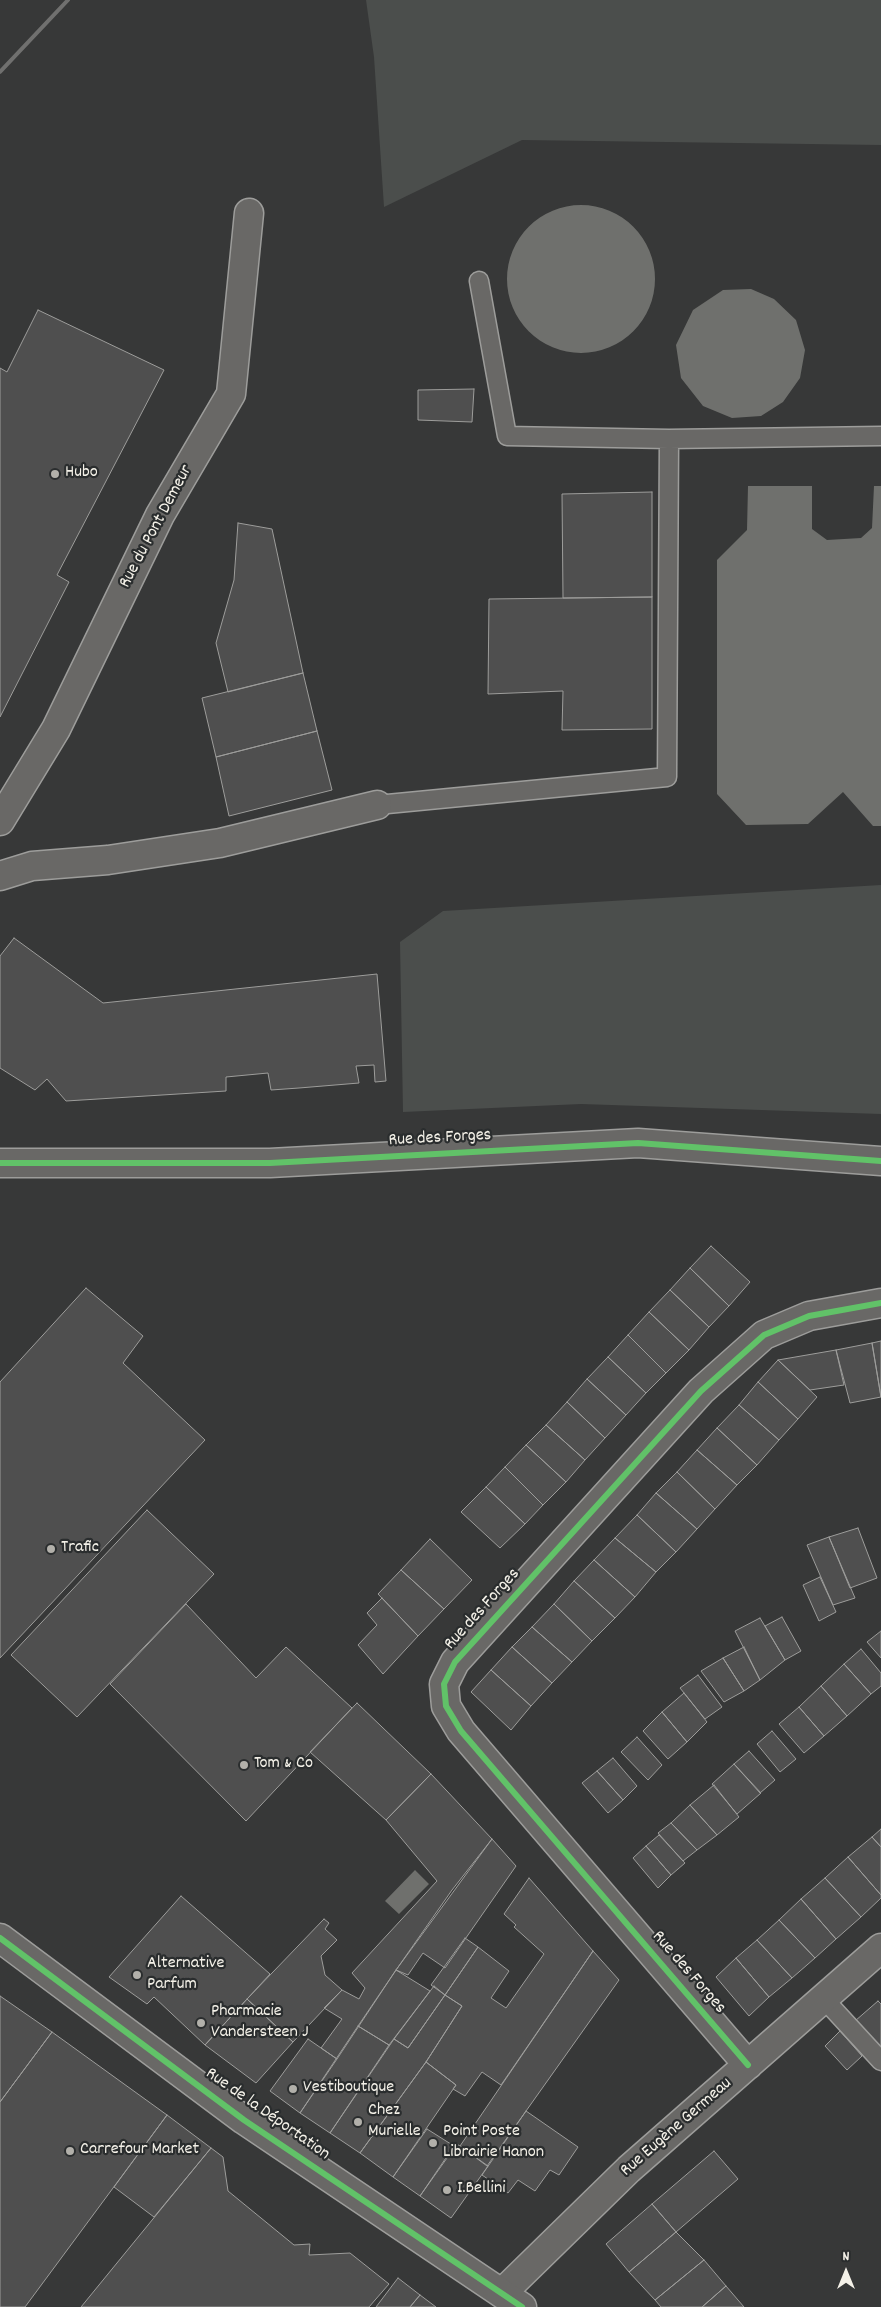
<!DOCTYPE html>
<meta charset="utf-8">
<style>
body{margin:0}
#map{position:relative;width:881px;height:2307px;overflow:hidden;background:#373838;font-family:Dekko,sans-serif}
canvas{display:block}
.north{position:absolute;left:821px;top:2247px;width:50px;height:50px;-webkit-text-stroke:4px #2a2d2e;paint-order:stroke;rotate:0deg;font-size:14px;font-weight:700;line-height:20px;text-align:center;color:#f4f1e8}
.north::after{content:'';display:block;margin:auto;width:18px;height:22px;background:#f4f1e8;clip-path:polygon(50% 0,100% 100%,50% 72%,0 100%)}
</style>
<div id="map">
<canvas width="881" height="2307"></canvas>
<div class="north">N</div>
</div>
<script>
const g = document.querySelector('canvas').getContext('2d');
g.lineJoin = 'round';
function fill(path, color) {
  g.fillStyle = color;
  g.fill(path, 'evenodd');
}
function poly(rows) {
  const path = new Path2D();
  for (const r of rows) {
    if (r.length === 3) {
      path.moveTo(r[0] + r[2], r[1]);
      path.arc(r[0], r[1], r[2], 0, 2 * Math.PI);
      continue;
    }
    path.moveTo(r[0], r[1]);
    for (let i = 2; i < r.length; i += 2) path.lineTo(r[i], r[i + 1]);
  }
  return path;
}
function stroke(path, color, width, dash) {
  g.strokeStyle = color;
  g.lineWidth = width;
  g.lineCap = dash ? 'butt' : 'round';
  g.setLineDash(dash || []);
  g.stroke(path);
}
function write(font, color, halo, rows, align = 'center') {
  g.font = font + ' Dekko,sans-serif';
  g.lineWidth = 4.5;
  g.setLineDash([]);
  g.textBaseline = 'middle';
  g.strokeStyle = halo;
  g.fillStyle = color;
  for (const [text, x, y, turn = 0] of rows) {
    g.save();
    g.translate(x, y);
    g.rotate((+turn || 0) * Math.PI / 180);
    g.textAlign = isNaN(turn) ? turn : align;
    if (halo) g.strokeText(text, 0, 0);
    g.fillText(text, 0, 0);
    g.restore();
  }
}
const green = poly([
 [366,0,881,0,881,145,522,140,384,207,374,57],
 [881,885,881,1114,581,1104,403,1112,400,942,443,911]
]);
const water = poly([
 [581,279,74],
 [751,289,774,299,796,320,805,350,800,378,783,402,761,416,732,418,703,406,681,378,676,345,693,310,723,290],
 [748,486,812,486,812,529,827,540,861,538,872,528,874,486,881,486,881,826,873,826,843,792,808,824,746,825,717,794,717,560,747,530],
 [415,1870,429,1884,399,1914,385,1901]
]);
const building = poly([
 [38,310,164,370,57,575,69,582,0,717,0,368,7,372,38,310],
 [474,389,472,422,418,420,418,390,474,389],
 [652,492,652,597,563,598,562,494,652,492],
 [238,523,272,529,303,673,228,692,216,643,234,580,238,523],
 [652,597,652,729,562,730,563,691,488,694,489,599,652,597],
 [303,673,317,731,216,757,202,698,303,673],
 [317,731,332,790,229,816,216,757,317,731],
 [14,938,103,1003,377,974,386,1081,375,1082,374,1065,356,1066,359,1083,299,1088,271,1090,268,1073,226,1077,226,1091,66,1101,47,1079,35,1090,0,1068,0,956,14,938],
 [711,1246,750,1282,729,1306,690,1268,711,1246],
 [690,1268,729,1306,709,1327,670,1290,690,1268],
 [86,1288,143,1336,123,1363,205,1440,0,1658,0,1382,86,1288],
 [670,1290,709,1327,689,1350,649,1312,670,1290],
 [649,1312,689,1350,666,1373,628,1335,649,1312],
 [628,1335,666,1373,646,1393,608,1357,628,1335],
 [881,1341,881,1397,872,1343,881,1341],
 [872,1343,881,1397,850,1403,836,1350,872,1343],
 [836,1350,844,1385,810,1390,778,1360,836,1350],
 [608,1357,646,1393,626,1415,587,1379,608,1357],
 [778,1360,817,1397,798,1419,758,1382,778,1360],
 [587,1379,626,1415,605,1438,567,1402,587,1379],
 [758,1382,798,1419,779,1440,739,1405,758,1382],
 [567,1402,605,1438,585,1460,546,1425,567,1402],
 [739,1405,779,1440,757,1465,717,1428,739,1405],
 [546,1425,585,1460,566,1482,526,1445,546,1425],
 [717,1428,757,1465,737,1485,697,1450,717,1428],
 [526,1445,566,1482,543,1505,505,1467,526,1445],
 [697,1450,737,1485,715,1509,677,1472,697,1450],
 [505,1467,543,1505,525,1524,486,1487,505,1467],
 [677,1472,715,1509,697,1529,656,1493,677,1472],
 [486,1487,525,1524,500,1548,461,1512,486,1487],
 [656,1493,697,1529,676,1552,637,1515,656,1493],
 [147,1510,214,1574,77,1717,11,1655,147,1510],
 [637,1515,676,1552,656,1572,615,1538,637,1515],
 [858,1528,877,1578,850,1588,829,1537,858,1528],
 [829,1537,855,1598,833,1605,807,1545,829,1537],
 [615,1538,656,1572,635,1597,594,1560,615,1538],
 [430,1539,472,1580,444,1609,401,1570,430,1539],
 [594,1560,635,1597,615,1618,574,1581,594,1560],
 [401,1570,444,1609,418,1636,378,1594,401,1570],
 [820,1577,836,1612,819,1621,803,1585,820,1577],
 [574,1581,615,1618,592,1641,554,1604,574,1581],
 [382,1598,418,1636,383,1674,358,1645,377,1625,367,1613,382,1598],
 [186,1604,256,1678,286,1647,352,1708,246,1821,110,1684,186,1604],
 [554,1604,592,1641,572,1662,532,1627,554,1604],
 [782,1617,801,1651,785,1660,765,1626,782,1617],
 [760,1618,785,1660,760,1680,735,1631,760,1618],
 [532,1627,572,1662,552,1683,512,1647,532,1627],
 [881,1631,881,1658,867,1642,881,1631],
 [512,1647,552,1683,531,1706,491,1670,512,1647],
 [744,1647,760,1680,744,1691,723,1658,744,1647],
 [861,1649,881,1673,881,1686,871,1694,844,1664,861,1649],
 [723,1658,744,1691,724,1702,701,1671,723,1658],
 [844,1664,871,1694,847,1716,821,1686,844,1664],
 [491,1670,531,1706,511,1730,471,1692,491,1670],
 [698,1675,722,1707,705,1719,680,1688,698,1675],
 [821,1686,847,1716,824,1736,799,1707,821,1686],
 [684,1693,707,1722,687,1742,662,1712,684,1693],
 [357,1703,431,1774,386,1820,310,1752,357,1703],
 [799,1707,824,1736,804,1753,779,1724,799,1707],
 [662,1712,687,1742,668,1759,643,1731,662,1712],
 [772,1731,796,1759,780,1772,757,1744,772,1731],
 [637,1737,662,1765,648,1780,621,1752,637,1737],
 [749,1751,775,1780,760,1793,734,1764,749,1751],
 [613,1758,637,1786,623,1800,597,1771,613,1758],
 [734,1764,761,1793,737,1814,712,1784,734,1764],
 [597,1771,623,1800,608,1813,582,1783,597,1771],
 [431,1774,492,1839,396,1970,337,2059,321,2048,342,2019,324,2008,342,1990,359,1999,365,1988,352,1973,437,1881,386,1820,431,1774],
 [714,1785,739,1817,717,1835,690,1805,714,1785],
 [690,1805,717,1835,697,1850,671,1823,690,1805],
 [671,1823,697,1850,683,1861,658,1833,671,1823],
 [881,1829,881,1847,872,1837,881,1829],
 [659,1835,685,1863,671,1875,646,1846,659,1835],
 [872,1837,881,1847,881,1895,848,1857,872,1837],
 [492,1839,516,1866,445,1968,423,1953,408,1975,396,1970,452,1890,492,1839],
 [646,1846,671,1875,658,1888,633,1858,646,1846],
 [848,1857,881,1895,881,1898,861,1917,825,1878,848,1857],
 [529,1878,593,1951,501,2085,482,2072,465,2096,453,2089,456,2085,426,2062,462,2006,445,1995,478,1947,509,1971,491,1998,506,2008,544,1954,514,1927,516,1925,504,1914,529,1878],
 [825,1878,861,1917,836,1939,801,1899,825,1878],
 [181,1896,270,1974,205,2045,154,1997,147,2004,109,1977,181,1896],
 [801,1899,836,1939,815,1958,779,1920,801,1899],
 [324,1919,329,1923,325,1929,337,1940,321,1956,325,1975,342,1990,293,2042,247,1999,324,1919],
 [779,1920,815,1958,792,1978,757,1940,779,1920],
 [465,1938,478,1947,445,1995,431,1985,465,1938],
 [757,1940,792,1978,769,1997,736,1958,757,1940],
 [593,1951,619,1980,487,2166,460,2146,593,1951],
 [736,1958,769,1997,749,2016,716,1977,736,1958],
 [396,1970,430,1991,389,2045,358,2026,396,1970],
 [434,1986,445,1995,408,2048,394,2039,434,1986],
 [445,1995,462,2006,426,2062,360,2153,330,2133,394,2039,408,2048,445,1995],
 [0,1996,52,2032,0,2102,0,1996],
 [247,1999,293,2042,256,2083,205,2045,247,1999],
 [878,2001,881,2004,881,2049,855,2021,878,2001],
 [358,2026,389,2045,330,2133,300,2113,358,2026],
 [840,2031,862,2056,847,2070,825,2046,840,2031],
 [52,2032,167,2115,25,2307,0,2307,0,2102,52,2032],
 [308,2039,337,2059,300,2113,270,2091,308,2039],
 [426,2062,456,2085,393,2177,360,2153,426,2062],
 [526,2111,578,2147,559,2175,550,2170,535,2191,518,2180,508,2193,482,2175,526,2111],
 [167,2115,211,2148,154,2217,114,2187,167,2115],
 [427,2129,454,2146,420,2196,393,2177,427,2129],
 [457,2144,488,2166,451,2218,420,2196,457,2144],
 [211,2148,223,2157,228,2191,294,2245,310,2244,309,2255,350,2253,389,2284,369,2307,81,2307,211,2148],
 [714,2151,738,2179,676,2232,652,2204,714,2151],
 [652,2204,676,2232,629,2272,606,2244,652,2204],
 [676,2232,704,2260,655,2300,629,2272,676,2232],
 [704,2260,726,2286,702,2307,661,2307,655,2300,704,2260],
 [398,2278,420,2295,410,2307,376,2307,398,2278],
 [726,2286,744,2307,702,2307,726,2286],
 [420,2295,436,2307,410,2307,420,2295]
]);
const lane = poly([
 [479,281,507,436,669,439,881,436],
 [377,805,667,777,669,439],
 [824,1999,881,2061]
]);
const street = poly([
 [0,821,56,729,160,515,231,394,249,213],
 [0,876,32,866,108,860,220,843,377,805],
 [748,2065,461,1731,446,1706,444,1684,455,1662,701,1391,764,1335,809,1316,881,1303],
 [502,2293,629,2169,881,1948]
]);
const secondary = poly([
 [0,1163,270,1163,638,1143,881,1161],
 [0,1938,244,2120,522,2307]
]);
const rail = poly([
 [0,72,68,0]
]);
const cycleway = poly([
 [0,1163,270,1163,638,1143,881,1161],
 [0,1938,244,2120,522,2307],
 [748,2065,461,1731,446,1706,444,1684,455,1662,701,1391,764,1335,809,1316,881,1303]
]);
const markers = [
 [55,474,5,"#b2b0aa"],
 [51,1549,5,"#b2b0aa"],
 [244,1765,5,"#b2b0aa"],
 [137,1975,5,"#b2b0aa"],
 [201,2023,5,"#b2b0aa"],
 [293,2089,5,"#b2b0aa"],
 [358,2122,5,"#b2b0aa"],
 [433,2143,5,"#b2b0aa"],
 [70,2151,5,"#b2b0aa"],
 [447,2190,5,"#b2b0aa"]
];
const poiNames = [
 ["Hubo",65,474],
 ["Trafic",61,1549],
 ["Tom & Co",254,1765],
 ["Alternative",147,1965],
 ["Parfum",147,1986],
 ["Pharmacie",211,2013],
 ["Vandersteen J",211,2034],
 ["Vestiboutique",303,2089],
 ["Chez",368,2112],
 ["Murielle",368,2133],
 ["Point Poste",443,2133],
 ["Librairie Hanon",443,2154],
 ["Carrefour Market",80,2151],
 ["I.Bellini",457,2190]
];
const streetNames = [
 ["Rue du Pont Demeur",157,527,-62],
 ["Rue des Forges",440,1139,-3],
 ["Rue des Forges",483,1610,-48],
 ["Rue des Forges",688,1973,49],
 ["Rue de la Déportation",267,2115,35],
 ["Rue Eugène Germeau",677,2128,-41]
];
fill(green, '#4b4e4c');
fill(water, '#6f706d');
fill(building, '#4f4f4f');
stroke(building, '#9d9d9b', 1);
stroke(lane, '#9d9d9b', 21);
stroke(street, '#9d9d9b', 31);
stroke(secondary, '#9d9d9b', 31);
stroke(lane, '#696866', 18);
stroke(street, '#696866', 28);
stroke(secondary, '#696866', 28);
stroke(rail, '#70706f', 4);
stroke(cycleway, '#61c268', 6);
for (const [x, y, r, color] of markers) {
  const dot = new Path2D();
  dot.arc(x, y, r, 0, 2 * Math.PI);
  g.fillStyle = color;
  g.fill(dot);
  stroke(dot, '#2a2d2e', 2);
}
write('18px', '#f4f1e8', '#2a2d2e', poiNames, 'left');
write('18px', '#f4f1e8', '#2a2d2e', streetNames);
</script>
